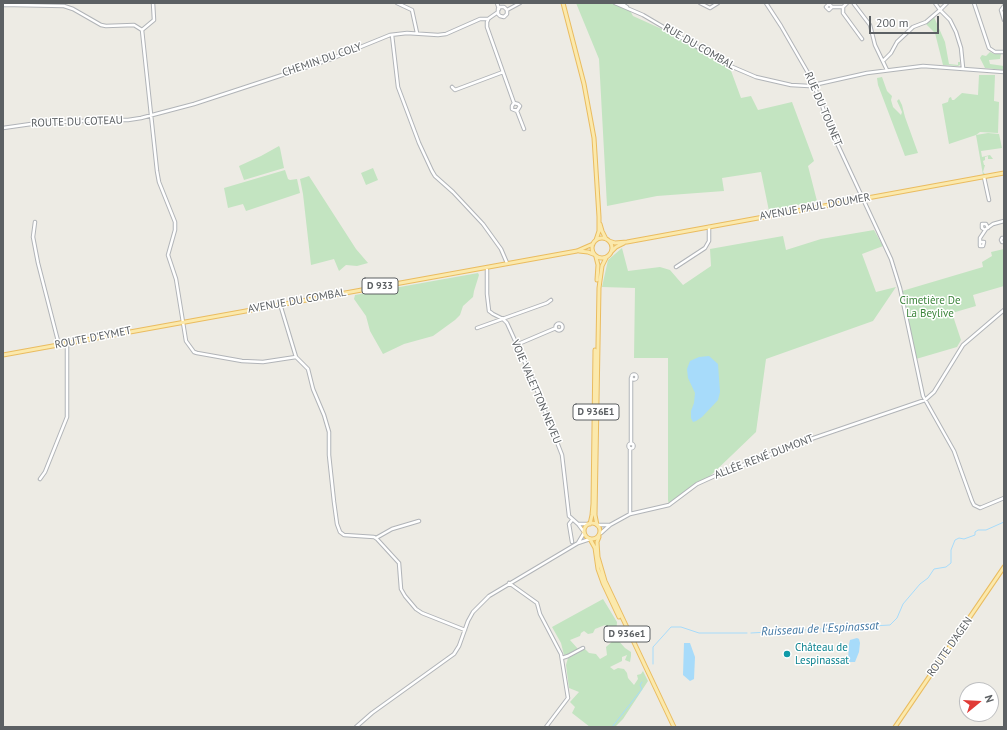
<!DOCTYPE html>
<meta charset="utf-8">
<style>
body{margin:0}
#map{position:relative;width:1007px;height:730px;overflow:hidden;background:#edebe4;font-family:"PT Sans",sans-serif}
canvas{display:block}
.frame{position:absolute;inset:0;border:4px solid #5c6063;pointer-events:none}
.north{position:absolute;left:959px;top:682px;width:40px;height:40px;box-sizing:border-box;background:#fff;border:1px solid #bebfc1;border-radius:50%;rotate:72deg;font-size:11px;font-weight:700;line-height:16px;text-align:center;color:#5c6063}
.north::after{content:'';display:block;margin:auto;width:14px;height:18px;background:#e03b37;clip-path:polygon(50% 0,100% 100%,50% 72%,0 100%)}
.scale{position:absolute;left:869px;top:16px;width:70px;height:18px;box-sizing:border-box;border:2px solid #5c6063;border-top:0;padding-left:5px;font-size:12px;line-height:14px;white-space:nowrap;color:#5c6063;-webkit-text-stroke:3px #fff;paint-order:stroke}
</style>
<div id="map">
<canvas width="1007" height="730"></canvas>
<div class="frame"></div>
<div class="north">N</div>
<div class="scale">200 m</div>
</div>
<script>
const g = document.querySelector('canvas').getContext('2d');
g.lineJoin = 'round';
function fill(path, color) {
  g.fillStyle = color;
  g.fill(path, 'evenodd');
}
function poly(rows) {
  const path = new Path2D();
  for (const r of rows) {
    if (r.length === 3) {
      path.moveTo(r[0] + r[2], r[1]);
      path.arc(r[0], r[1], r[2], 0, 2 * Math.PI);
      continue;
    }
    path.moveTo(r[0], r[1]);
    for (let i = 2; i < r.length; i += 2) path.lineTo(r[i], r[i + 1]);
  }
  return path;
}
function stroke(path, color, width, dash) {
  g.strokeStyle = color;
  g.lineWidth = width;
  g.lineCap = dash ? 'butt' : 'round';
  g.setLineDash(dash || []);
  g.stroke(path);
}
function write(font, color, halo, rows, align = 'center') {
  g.font = font + ' "PT Sans",sans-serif';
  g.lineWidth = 3;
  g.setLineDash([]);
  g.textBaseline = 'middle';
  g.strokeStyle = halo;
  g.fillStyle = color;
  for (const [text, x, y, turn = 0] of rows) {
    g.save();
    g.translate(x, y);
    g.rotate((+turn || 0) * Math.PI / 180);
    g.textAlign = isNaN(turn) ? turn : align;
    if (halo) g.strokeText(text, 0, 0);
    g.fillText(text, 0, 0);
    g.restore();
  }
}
const green = poly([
 [576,3,626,3,633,16,664,30,730,68,741,98,751,96,758,110,792,102,814,161,808,166,817,201,769,211,761,172,722,178,724,191,657,196,607,206,599,59],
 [934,17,945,42,949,64,958,65,958,62,960,62,960,65,958,66,943,65,935,33,926,24],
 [990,52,994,54,1001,54,1000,59,989,60,990,64,1004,66,1004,70,985,68,980,58,982,55,986,56],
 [979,75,995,75,994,101,999,102,998,133,980,132,976,135,988,133,999,134,1002,148,981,151,982,157,990,155,993,159,988,159,988,156,985,157,985,160,983,161,984,165,985,165,983,172,985,174,983,175,976,135,949,144,942,104,948,102,949,98,951,97,952,100,954,100,962,93,978,95],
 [882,77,887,91,892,96,891,100,893,107,901,115,902,112,897,101,899,99,902,105,905,117,918,153,905,156,878,85,877,78],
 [279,146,280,148,284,168,244,180,239,166,261,156],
 [373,168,378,180,366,185,361,173],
 [285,170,288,179,290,180,297,179,300,193,246,211,243,204,228,208,224,188],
 [309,176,356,249,368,263,357,266,346,265,339,271,334,259,311,265,303,194,300,179],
 [874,230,883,246,862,254,876,292,896,287,873,321,766,359,756,432,707,479,669,505,668,500,668,358,634,358,635,288,602,287,608,260,622,248,628,271,660,267,670,270,683,285,711,266,710,249,783,236,786,250,821,239],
 [1004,249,1004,261,1000,262,1004,261,1004,286,973,295,976,306,952,313,961,340,957,347,916,359,902,291,983,267,982,262,992,256,991,252],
 [478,273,479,275,474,291,473,297,463,306,460,315,455,320,433,336,404,344,383,354,370,331,366,316,354,299,355,295],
 [603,599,617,622,616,635,617,639,625,648,631,652,631,656,630,662,625,660,627,655,622,657,622,661,610,667,614,670,618,668,624,669,627,673,628,678,634,685,638,679,637,675,641,674,643,671,648,681,623,719,615,727,590,727,572,713,575,707,570,702,579,692,569,688,566,665,568,658,585,649,589,653,596,654,600,659,607,655,606,647,615,639,611,632,605,625,595,629,593,633,588,634,584,631,581,633,580,636,570,640,578,649,568,654,564,655,561,643,552,627]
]);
const water = poly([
 [709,356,718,364,720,392,718,400,702,417,696,421,693,422,691,418,691,411,694,403,695,393,688,378,687,369,690,361,699,357],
 [857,638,859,639,860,643,859,652,855,662,849,662,848,660,849,644,850,640],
 [684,643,690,643,695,657,694,679,690,681,683,675]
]);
const stream = poly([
 [751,633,890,625,897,618,903,604,920,584,928,578,934,569,946,567,951,563,951,550,955,540,959,538,964,539,975,535,975,532,978,530,986,530,1004,522],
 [653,664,653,647,671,627,681,627,699,633,747,633],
 [612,727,642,689,640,685,642,682]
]);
const minor = poly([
 [397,3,412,10,417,33],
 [497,3,499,9],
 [615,3,643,15,728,65,756,77,791,85,809,86,867,73,923,66,1004,72],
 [621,3,627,7],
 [700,3,710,8,718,3],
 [766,3,781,26,811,78,836,141,891,259,900,288,923,396,954,451,972,501,974,505,980,508,1004,498],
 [847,3,843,7,843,13,862,39],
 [935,3,940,10,947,3],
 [974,3,989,48,995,52,1004,52],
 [854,4,870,25,875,45,887,70],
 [3,5,14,5,64,6,73,9,101,25,106,26,134,25,142,30],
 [1004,6,1001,10,1004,20],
 [832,7,829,10,826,7,829,4,832,7,843,7],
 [507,10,504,7,500,7,498,9,498,14,500,16,504,17,507,14,507,10,520,3],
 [488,20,487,22,487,27,514,103,518,104,520,106,517,111,512,109,512,106,514,103],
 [142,30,157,171,159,182,175,222,175,230,168,255,176,279,186,341,194,352,197,353,242,361,263,362,296,357],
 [142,30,154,20,153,3],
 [392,35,398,87,419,143,432,171,435,176,453,192,483,224,501,249,507,263],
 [883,61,891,53,897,42,913,27,926,22,940,10,950,20,956,32,961,48,963,68],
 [452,87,455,90,503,72],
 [517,111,524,129],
 [3,128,38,123,104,120,128,120,141,118,194,104,331,59,390,35,407,33,438,35,446,34,480,19,488,19,498,12],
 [984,177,989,200],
 [35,222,33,237,38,263,59,345],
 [985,230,982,228,982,224,986,224,988,228],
 [1004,238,1002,238,1001,240,1002,242,1004,242],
 [980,242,984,242,983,246,980,246,980,238,986,229,993,224,1004,221],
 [676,267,705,248,709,241,709,227],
 [487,270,487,294,489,311,493,314,503,319,507,323,533,380,562,455,569,516,578,524,584,532],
 [280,304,296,357,308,369,313,389,324,415,329,432,329,455,334,502,337,524,340,532,344,535,374,537,377,539,399,563,401,589,405,596,416,609,422,613,465,630],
 [559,327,3.5],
 [477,328,547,303,551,300],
 [516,345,556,328],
 [634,377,2.5],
 [631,446,2.5],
 [631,444,631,378],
 [630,448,630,514],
 [40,479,45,472,67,417,67,343],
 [572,520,569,524,572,542],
 [578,524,589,524],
 [597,525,609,525],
 [601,533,610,525,630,514,669,505,697,484,719,474,808,440,925,400,934,392,963,345,1004,310],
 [376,538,392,529,419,521],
 [578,543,584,533],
 [509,583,537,603,540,614,561,654,568,698,546,727],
 [562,658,568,656,583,648],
 [356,727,372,713,454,654,459,646,468,621,473,612,489,596,578,543,590,539]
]);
const major = poly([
 [563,3,584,84,594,138,599,217,599,231,596,240],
 [600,224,602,231,606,239],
 [602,248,10],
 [609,241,615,243,627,242,1004,173],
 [579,251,588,252,593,254],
 [612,251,616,247,624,243],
 [596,257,598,265,597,280],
 [3,355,577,251,593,244],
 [592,531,8],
 [590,524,592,515,593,504,595,350],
 [597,525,595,515,599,288,602,266,606,258],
 [599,537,597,542,598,557,605,581,674,727],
 [590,539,595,548,598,569,603,583,619,617],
 [895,727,1004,567]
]);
const markers = [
 [787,654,4,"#0f9aa8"]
];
const shields = [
 [380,286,36],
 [596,412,46],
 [627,634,46]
];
const shieldNames = [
 ["D 933",380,286],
 ["D 936E1",596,412],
 ["D 936e1",627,634]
];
const streetNames = [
 ["RUE DU COMBAL",699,47,30],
 ["CHEMIN DU COLY",322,60,-19],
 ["RUE DU TOUNET",823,109,67],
 ["ROUTE DU COTEAU",77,122,-2],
 ["AVENUE PAUL DOUMER",815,207,-10],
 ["AVENUE DU COMBAL",297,301,-10],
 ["ROUTE D'EYMET",93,338,-11],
 ["VOIE VALETTON NEVEU",536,392,67],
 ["ALLÉE RENÉ DUMONT",764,457,-21],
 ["ROUTE D'AGEN",950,647,-55]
];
const parkNames = [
 ["Cimetière De",930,301],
 ["La Beylive",930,314]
];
const cultureNames = [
 ["Château de",795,648],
 ["Lespinassat",795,661]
];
const waterNames = [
 ["Ruisseau de l'Espinassat",820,629,-3]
];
fill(green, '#c3e4c1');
fill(water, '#a7dbfa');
stroke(stream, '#a7dbfa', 1);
stroke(minor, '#b1b4b8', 4.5);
stroke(major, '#eabc60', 5);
stroke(minor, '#fff', 2.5);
stroke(major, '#fbe9ac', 3);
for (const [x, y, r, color] of markers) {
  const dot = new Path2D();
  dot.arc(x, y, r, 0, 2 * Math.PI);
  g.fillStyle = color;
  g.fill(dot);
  stroke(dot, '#fff', 1.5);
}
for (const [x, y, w] of shields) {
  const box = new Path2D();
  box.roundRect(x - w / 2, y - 8, w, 16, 3);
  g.fillStyle = '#fff';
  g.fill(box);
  stroke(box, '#5c6063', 1);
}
write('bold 10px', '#5c6063', null, shieldNames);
write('11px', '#5c6063', '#fff', streetNames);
write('11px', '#3b843a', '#fff', parkNames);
write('11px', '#0d838f', '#fff', cultureNames, 'left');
write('italic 12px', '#4177a3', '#fff', waterNames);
</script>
